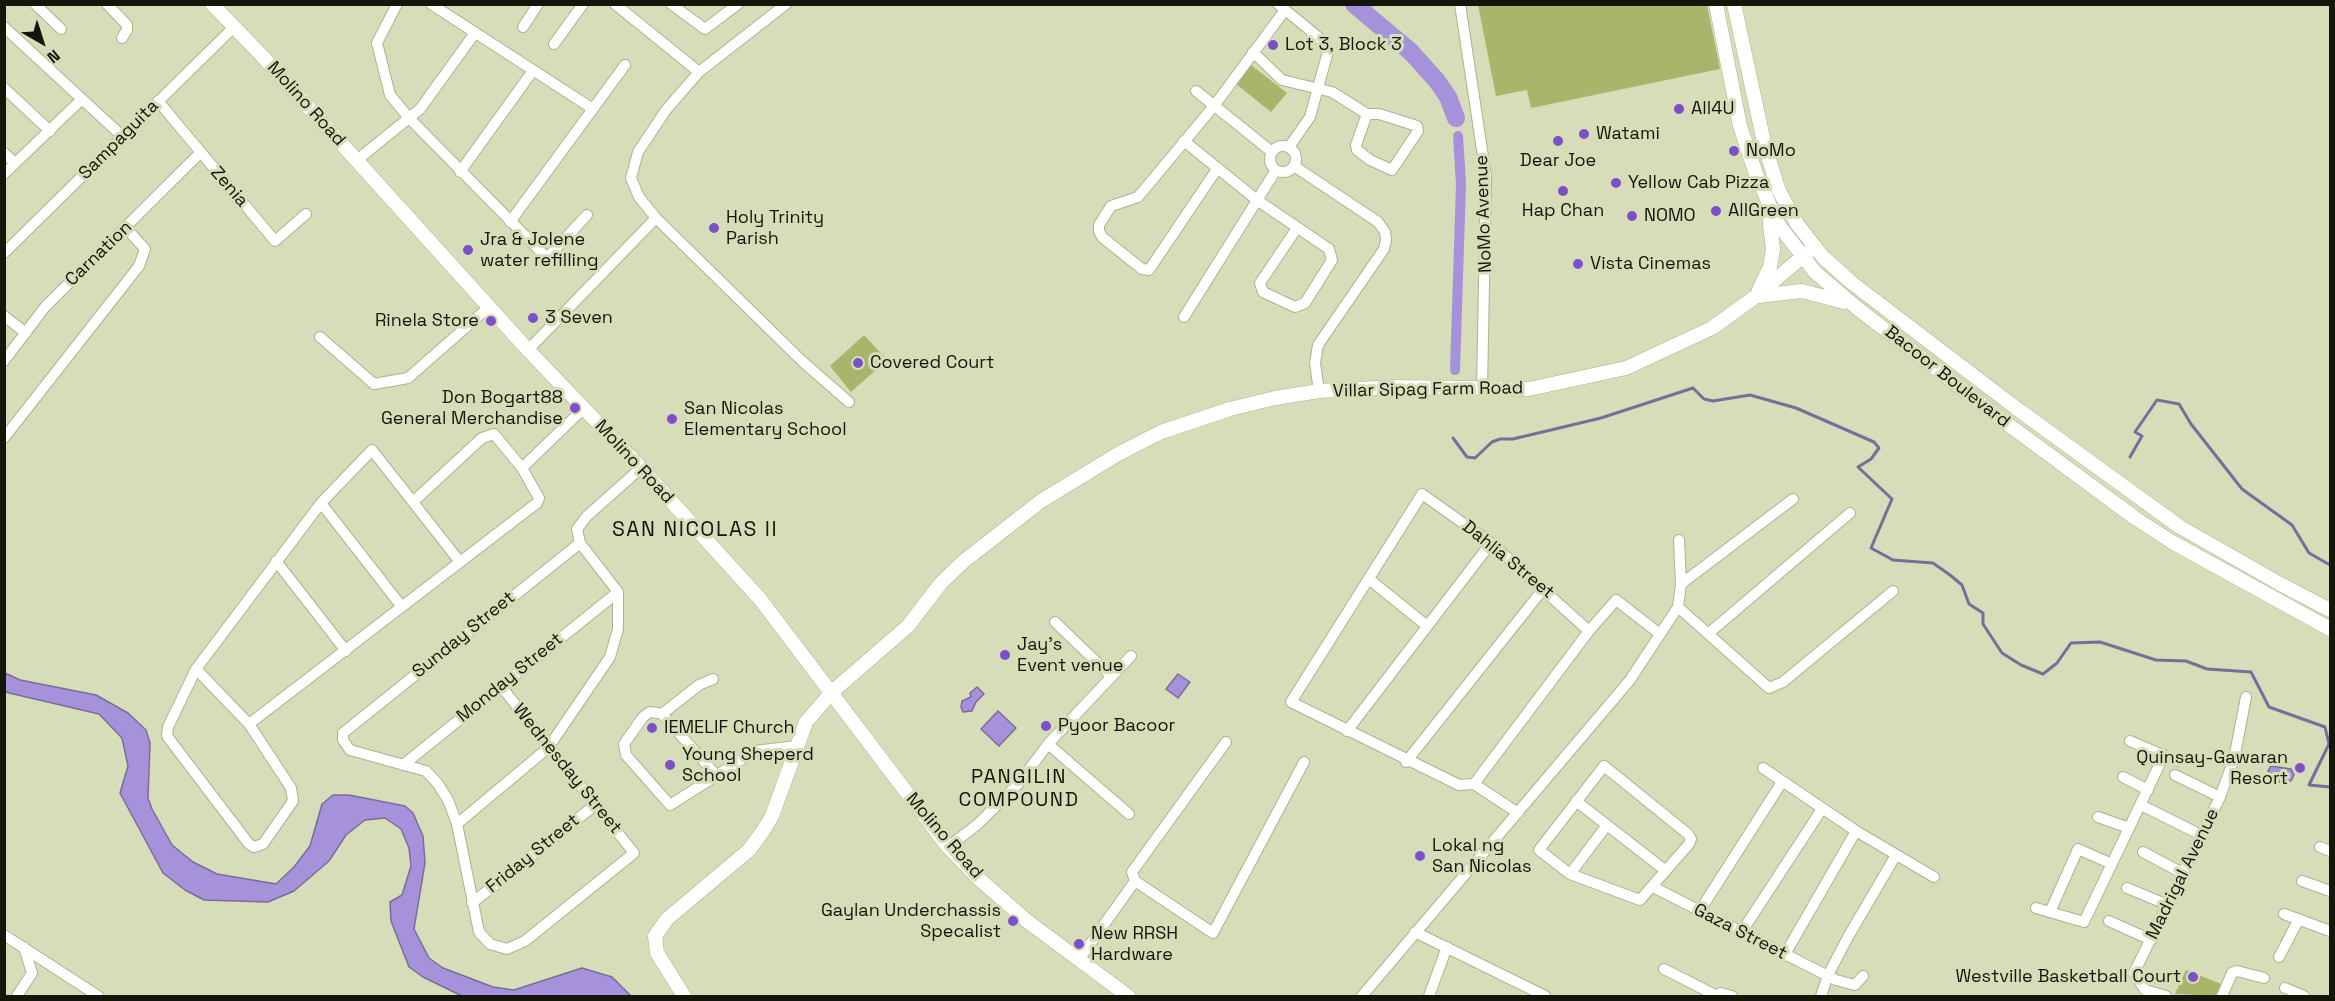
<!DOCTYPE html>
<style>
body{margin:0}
#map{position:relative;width:2335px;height:1001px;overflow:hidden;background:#d6ddb8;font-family:"Space Grotesk",sans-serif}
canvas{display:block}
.frame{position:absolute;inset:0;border:6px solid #141609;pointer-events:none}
.north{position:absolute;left:12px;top:12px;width:60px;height:60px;-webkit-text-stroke:4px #d6ddb8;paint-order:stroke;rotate:141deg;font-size:16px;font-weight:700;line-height:24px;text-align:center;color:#141609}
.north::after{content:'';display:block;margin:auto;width:21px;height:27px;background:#141609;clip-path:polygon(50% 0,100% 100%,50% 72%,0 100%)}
</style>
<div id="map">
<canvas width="2335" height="1001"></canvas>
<div class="frame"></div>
<div class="north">N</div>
</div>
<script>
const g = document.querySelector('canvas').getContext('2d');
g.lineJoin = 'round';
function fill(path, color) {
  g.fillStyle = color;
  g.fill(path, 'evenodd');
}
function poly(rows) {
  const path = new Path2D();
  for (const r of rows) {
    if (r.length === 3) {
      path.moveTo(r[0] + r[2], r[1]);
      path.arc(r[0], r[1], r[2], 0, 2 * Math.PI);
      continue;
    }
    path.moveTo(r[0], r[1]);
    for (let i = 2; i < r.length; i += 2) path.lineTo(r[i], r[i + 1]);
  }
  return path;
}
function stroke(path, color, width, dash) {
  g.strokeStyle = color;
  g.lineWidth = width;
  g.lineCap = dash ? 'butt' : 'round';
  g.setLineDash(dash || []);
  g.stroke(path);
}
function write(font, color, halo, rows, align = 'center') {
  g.font = font + ' "Space Grotesk",sans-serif';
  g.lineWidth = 6;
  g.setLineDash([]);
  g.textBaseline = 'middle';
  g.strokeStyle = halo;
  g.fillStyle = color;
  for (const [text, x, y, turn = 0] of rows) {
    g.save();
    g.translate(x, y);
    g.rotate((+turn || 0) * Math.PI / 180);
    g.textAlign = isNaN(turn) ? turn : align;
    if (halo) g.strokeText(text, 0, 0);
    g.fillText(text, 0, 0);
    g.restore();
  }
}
const green = poly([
 [1478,5,1707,5,1720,69,1531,108,1527,90,1496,96],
 [1251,65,1287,93,1271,112,1236,84],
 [864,335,887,360,851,392,830,366],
 [2186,970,2221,984,2216,996,2175,994]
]);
const water = poly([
 [5,673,20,680,96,695,128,713,146,730,150,743,148,798,152,809,172,845,193,862,217,874,276,884,294,867,310,846,322,804,333,795,349,795,405,806,413,813,423,836,425,863,414,929,429,958,443,968,493,987,514,990,582,968,612,977,631,996,462,996,423,977,409,967,391,921,390,902,402,895,411,866,409,848,401,829,385,818,365,820,346,835,329,861,294,891,268,902,204,900,185,890,163,873,120,793,128,766,122,738,99,714,5,692,5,673],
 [1178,674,1190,682,1178,698,1166,689,1178,674],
 [977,687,984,694,976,702,972,711,963,712,961,707,962,701,971,697,970,693,977,687],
 [998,711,1016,728,999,746,981,729,998,711],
 [2271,766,2291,769,2294,775,2291,781,2279,782,2274,778,2268,771,2271,766]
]);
const stream = poly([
 [1453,438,1467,457,1475,458,1492,442,1500,439,1513,439,1601,418,1693,388,1704,399,1713,401,1750,395,1796,408,1874,442,1879,448,1871,459,1858,467,1892,499,1871,548,1893,560,1933,563,1950,575,1962,585,1969,604,1983,613,1983,624,2002,653,2021,665,2043,674,2057,663,2071,643,2100,642,2156,660,2186,661,2207,669,2251,672,2269,707,2325,727,2329,744,2309,785,2330,787],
 [2130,457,2142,436,2135,432,2157,400,2179,404,2191,424,2242,489,2292,525,2309,553,2330,565]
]);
const canal = poly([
 [1455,370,1461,184,1458,136]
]);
const river = poly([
 [1354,4,1411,52,1437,81,1448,97,1456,118]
]);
const minor = poly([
 [35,4,61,29],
 [107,4,127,25,127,30,122,38],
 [397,4,377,43,390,95,409,118,547,258,587,215],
 [431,4,593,109],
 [615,4,699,72],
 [671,4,705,29,738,4],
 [786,4,699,72,666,110,638,152,631,178,639,197,656,218,803,362,849,402],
 [1278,4,1317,36,1325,44,1327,55,1310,117,1289,147],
 [1460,4,1486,176,1482,390],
 [4,27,122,136],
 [523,27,538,4],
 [554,44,583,4],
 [1253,52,1282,80,1332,92,1367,114,1379,114,1417,126,1418,131,1392,170,1370,160,1357,150,1356,145,1367,114],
 [4,88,50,131],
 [1196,91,1272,152],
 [158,101,275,241,306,214],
 [1184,141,1257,200,1329,249,1332,260,1305,303,1295,307,1263,292,1260,283,1297,228],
 [1283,159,13],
 [4,153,15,163],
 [357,160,420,109,475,33],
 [1294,166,1378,222,1385,232,1386,240,1384,249,1318,345,1315,363,1319,391],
 [1217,169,1149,270,1142,269,1102,237,1099,231,1099,225,1111,206,1138,197,1214,106,1285,10],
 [460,172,532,72],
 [4,174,82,99],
 [510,222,625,65],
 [4,253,234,27],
 [4,316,26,333],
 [1184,317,1276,170],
 [320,337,374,384,408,378,489,307],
 [528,350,656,218],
 [4,361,45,307,200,153],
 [4,438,139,266,145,249,126,228],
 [522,468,584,408],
 [321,503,402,607],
 [276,561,346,651],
 [1369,579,1427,626],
 [1681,584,1793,499],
 [1678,607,1769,688,1783,682,1893,591],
 [1055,622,1110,675],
 [1709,633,1850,513],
 [196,669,249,724,291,788,293,801,263,844,254,847,249,844,167,736,168,727,196,669],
 [196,669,321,503,372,450,460,562],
 [500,685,634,853,525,941,507,949,490,944,479,932,457,824,448,800,438,784,426,771,350,750,343,740,343,733,580,543],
 [662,714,699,685,713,679],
 [249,724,537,503,539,498,522,468,494,434,482,438,414,501],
 [1347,731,1491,543],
 [2130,741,2177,761],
 [1226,742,1132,872,1135,881,1213,933,1304,762],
 [1048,744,1129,814],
 [1406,762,1544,588],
 [403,765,618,592],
 [1604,766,1688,834,1691,839,1689,844,1640,900,1570,874,1539,850,1604,766],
 [1763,768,1856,831,1934,877],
 [715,774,662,714,658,713,650,712,643,717,624,744,626,755,670,805,755,751,796,746],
 [2175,775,2220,797],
 [2123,777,2148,790],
 [1474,784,1589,631,1616,600,1660,634],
 [1576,801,1666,871],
 [2141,805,2201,835],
 [1518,813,1474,784,1459,785,1291,702,1422,494,1491,543,1589,631],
 [2098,817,2129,828],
 [457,824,548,748,610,657,618,629,618,592,580,543,577,529,587,516,641,468],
 [948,847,978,824,1020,782,1048,744,1131,656],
 [2320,847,2330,851],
 [2143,852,2184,874],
 [1570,874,1607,825],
 [2302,881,2330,891],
 [1653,887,1836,980,1855,985,1863,976],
 [2127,888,2168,905],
 [472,903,595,805],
 [2036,908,2084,922,2164,755],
 [1699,912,1782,782],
 [2050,912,2078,849,2112,864],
 [2284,914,2330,931],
 [2109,921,2151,940],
 [1415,932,1545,996],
 [1741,933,1822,809],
 [4,935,98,996],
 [1784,956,1856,831],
 [2279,957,2299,919],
 [1078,961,1135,881],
 [1664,969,1717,996],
 [2285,988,2304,996],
 [17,996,32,973,24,947],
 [1362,996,1630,680,1678,607,1681,584,1679,540],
 [1429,996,1447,947],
 [1717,996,1721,993,1732,996],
 [1821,996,1828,975,1848,937,1896,855],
 [2166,996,2145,990,2134,973,2220,797,2234,759,2246,697],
 [2222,996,2232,973,2237,971,2264,978]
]);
const major = poly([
 [212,4,264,58,528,350,641,468,760,599,948,847,978,878,1027,921,1128,996],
 [1716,4,1740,126,1756,174,1778,224,1815,272,1857,308,2009,425,2135,518,2172,542,2330,629],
 [1734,4,1765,147,1779,191,1797,224,1823,257,1852,283,2020,411,2180,527,2282,585,2330,610],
 [1759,290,1770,267,1773,249,1769,216],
 [1758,296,1802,291,1844,302],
 [684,996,657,953,655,936,667,919,749,850,763,831,772,816,806,722,832,692,908,626,941,583,964,561,1041,501,1118,454,1161,432,1230,409,1275,398,1319,391,1396,387,1529,389,1626,368,1712,328,1755,297,1814,247]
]);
const markers = [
 [1273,45,6,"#7b50c9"],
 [1679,109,6,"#7b50c9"],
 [1584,134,6,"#7b50c9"],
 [1558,141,6,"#7b50c9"],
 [1734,151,6,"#7b50c9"],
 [1616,183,6,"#7b50c9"],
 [1563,191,6,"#7b50c9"],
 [1716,211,6,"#7b50c9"],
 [1632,216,6,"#7b50c9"],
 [714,228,6,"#7b50c9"],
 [468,250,6,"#7b50c9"],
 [1578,264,6,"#7b50c9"],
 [533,318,6,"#7b50c9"],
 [491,321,6,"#7b50c9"],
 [858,363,6,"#7b50c9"],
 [575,408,6,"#7b50c9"],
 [672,419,6,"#7b50c9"],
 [1005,655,6,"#7b50c9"],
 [1046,726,6,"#7b50c9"],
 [652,728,6,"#7b50c9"],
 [670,765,6,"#7b50c9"],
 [2300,768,6,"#7b50c9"],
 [1420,856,6,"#7b50c9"],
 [1013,921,6,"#7b50c9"],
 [1079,944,6,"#7b50c9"],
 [2193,977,6,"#7b50c9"]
];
const poiNames = [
 ["Lot 3, Block 3",1285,45],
 ["All4U",1691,109],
 ["Watami",1596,134],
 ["NoMo",1746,151],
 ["Dear Joe",1558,161,"center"],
 ["Yellow Cab Pizza",1628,183],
 ["Hap Chan",1563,211,"center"],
 ["AllGreen",1728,211],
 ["NOMO",1644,216],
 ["Holy Trinity",726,218],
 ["Parish",726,239],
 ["Jra & Jolene",480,240],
 ["water refilling",480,261],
 ["Vista Cinemas",1590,264],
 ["3 Seven",545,318],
 ["Rinela Store",479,321,"right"],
 ["Covered Court",870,363],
 ["Don Bogart88",563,398,"right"],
 ["General Merchandise",563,419,"right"],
 ["San Nicolas",684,409],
 ["Elementary School",684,430],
 ["Jay's",1017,645],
 ["Event venue",1017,666],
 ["Pyoor Bacoor",1058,726],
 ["IEMELIF Church",664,728],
 ["Young Sheperd",682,755],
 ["School",682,776],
 ["Quinsay-Gawaran",2288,758,"right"],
 ["Resort",2288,779,"right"],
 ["Lokal ng",1432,846],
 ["San Nicolas",1432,867],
 ["Gaylan Underchassis",1001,911,"right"],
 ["Specalist",1001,932,"right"],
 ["New RRSH",1091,934],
 ["Hardware",1091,955],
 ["Westville Basketball Court",2181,977,"right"]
];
const streetNames = [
 ["Molino Road",306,104,48],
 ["Sampaguita",119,140,-45],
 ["Zenia",229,187,49],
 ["NoMo Avenue",1484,214,-92],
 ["Carnation",99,254,-44],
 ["Bacoor Boulevard",1947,377,38],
 ["Villar Sipag Farm Road",1428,390,-1],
 ["Molino Road",634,462,47],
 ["Dahlia Street",1508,560,39],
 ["Sunday Street",464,635,-39],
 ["Monday Street",510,678,-39],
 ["Wednesday Street",567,769,51],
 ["Molino Road",944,836,49],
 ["Friday Street",533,854,-39],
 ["Madrigal Avenue",2183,874,-64],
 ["Gaza Street",1740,932,27]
];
const neighbourhoodNames = [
 ["PANGILIN",1019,778],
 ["COMPOUND",1019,801]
];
const quarterNames = [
 ["SAN NICOLAS II",695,530]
];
fill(green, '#a9b56b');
fill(water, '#a692da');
stroke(water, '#7a6d9b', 1.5);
stroke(stream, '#7a6d9b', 3);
stroke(canal, '#a692da', 10);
stroke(river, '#a692da', 18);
stroke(minor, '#adb38f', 12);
stroke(major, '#adb38f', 15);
stroke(minor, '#fff', 10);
stroke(major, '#fff', 14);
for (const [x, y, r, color] of markers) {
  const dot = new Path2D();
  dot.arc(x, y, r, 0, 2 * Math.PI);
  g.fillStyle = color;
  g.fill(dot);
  stroke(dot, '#d6ddb8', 2);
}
write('18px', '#141609', '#d6ddb8', poiNames, 'left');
write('18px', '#141609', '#d6ddb8', streetNames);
g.letterSpacing = '1.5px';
write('20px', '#141609', '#d6ddb8', neighbourhoodNames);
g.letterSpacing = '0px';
g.letterSpacing = '1.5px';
write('21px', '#141609', '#d6ddb8', quarterNames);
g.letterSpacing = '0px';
</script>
